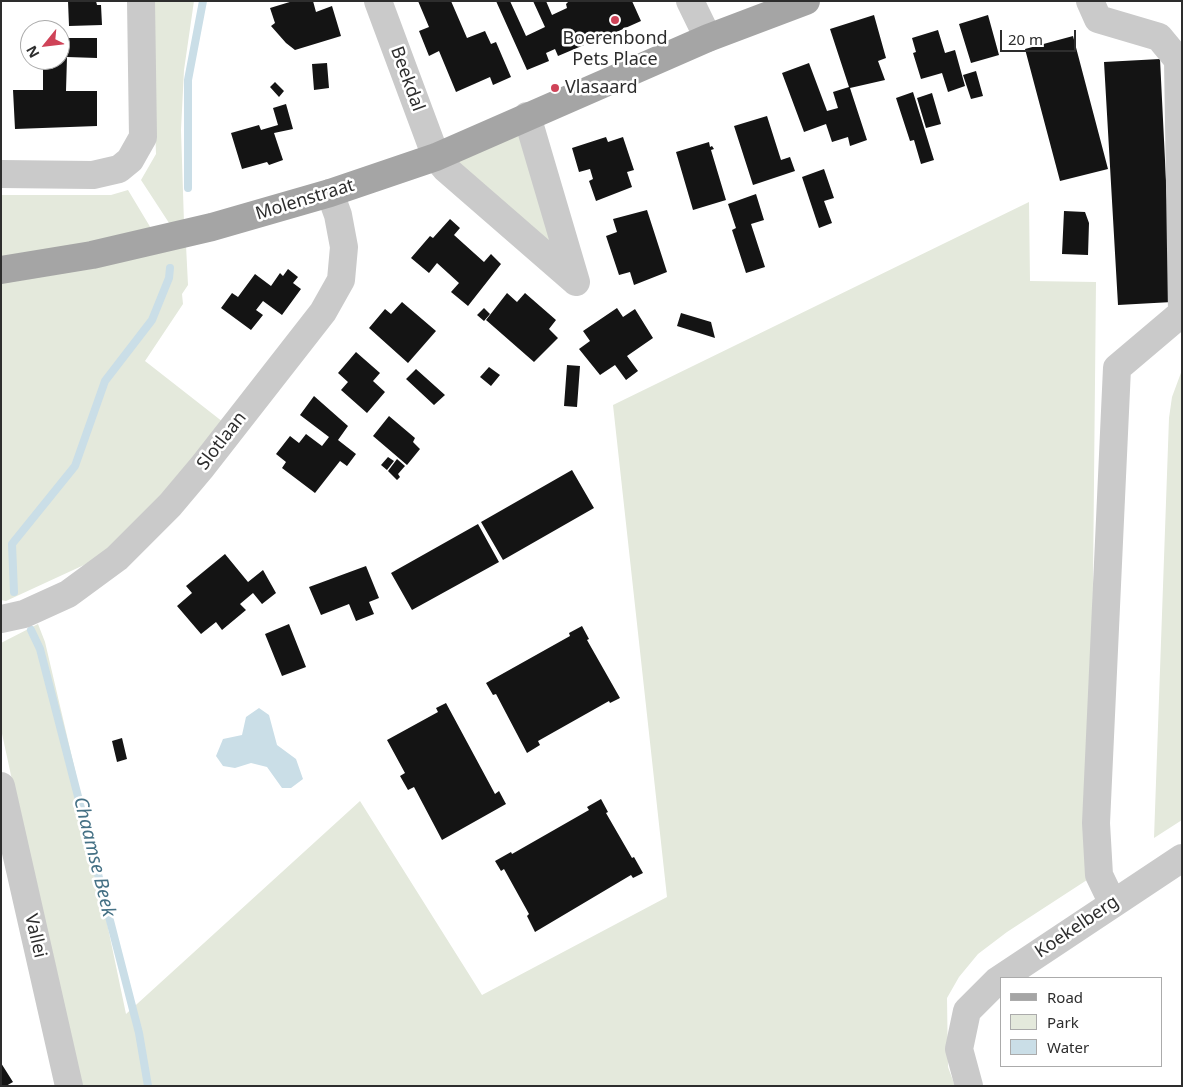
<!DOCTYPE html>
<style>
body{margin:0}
#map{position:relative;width:1183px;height:1087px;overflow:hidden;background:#fff;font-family:"Noto Sans",sans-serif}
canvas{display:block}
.frame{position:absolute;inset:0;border:2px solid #2d2d2d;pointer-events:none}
.legend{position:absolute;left:1000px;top:977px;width:162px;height:90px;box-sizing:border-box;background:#fff;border:1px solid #ababab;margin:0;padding:6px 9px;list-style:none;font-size:15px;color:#2d2d2d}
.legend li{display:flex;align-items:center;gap:10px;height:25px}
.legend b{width:25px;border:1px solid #ababab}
.north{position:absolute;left:20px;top:20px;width:50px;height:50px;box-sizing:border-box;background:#fff;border:1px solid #ababab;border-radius:50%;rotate:241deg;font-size:14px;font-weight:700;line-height:20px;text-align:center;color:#2d2d2d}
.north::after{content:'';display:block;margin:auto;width:18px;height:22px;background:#cf4358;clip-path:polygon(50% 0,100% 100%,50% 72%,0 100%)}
.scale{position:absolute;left:1000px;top:30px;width:76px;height:22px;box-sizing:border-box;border:2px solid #2d2d2d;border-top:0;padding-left:6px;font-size:15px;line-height:18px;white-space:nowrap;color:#2d2d2d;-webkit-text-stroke:4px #fff;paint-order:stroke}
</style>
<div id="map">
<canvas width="1183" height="1087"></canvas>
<div class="frame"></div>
<ul class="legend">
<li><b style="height:6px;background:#a5a5a5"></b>Road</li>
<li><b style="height:14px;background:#e4e9dc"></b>Park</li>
<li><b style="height:14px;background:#cadee7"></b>Water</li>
</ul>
<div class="north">N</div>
<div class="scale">20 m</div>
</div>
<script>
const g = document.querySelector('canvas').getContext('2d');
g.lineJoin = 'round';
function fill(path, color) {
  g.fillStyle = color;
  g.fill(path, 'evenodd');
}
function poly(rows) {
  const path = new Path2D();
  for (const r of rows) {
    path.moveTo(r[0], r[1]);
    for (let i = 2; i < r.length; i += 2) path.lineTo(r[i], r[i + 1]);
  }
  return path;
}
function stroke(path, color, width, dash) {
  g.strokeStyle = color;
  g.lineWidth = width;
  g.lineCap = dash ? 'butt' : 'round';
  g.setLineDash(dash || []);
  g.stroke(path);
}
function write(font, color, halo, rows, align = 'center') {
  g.font = font + ' "Noto Sans",sans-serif';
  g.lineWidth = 5;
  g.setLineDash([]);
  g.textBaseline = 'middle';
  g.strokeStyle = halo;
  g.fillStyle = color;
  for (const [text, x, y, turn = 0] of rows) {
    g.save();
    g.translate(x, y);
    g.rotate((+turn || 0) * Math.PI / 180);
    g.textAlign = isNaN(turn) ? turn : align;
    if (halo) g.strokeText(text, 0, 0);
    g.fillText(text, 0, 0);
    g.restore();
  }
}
const green = poly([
 [151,1,194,1,184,70,181,130,184,223,171,226,141,180,156,154],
 [519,130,560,255,450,159],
 [128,190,152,230,1,259,1,195,111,195],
 [1029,202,1030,281,1096,282,1090,878,1007,932,978,954,959,977,947,998,948,1067,955,1086,78,1086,1,729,1,643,38,624,45,642,75,770,126,1014,360,801,482,995,667,897,613,405],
 [186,245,188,285,182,294,183,304,145,361,223,422,118,545,84,565,6,601,1,600,1,281],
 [1182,370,1182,820,1154,838,1169,418,1172,397]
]);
const water = poly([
 [259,708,269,715,277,745,296,759,303,779,291,788,282,788,267,767,251,763,235,768,223,766,216,756,223,739,242,735,246,717]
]);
const stream = poly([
 [188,188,188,80,203,1],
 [14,592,12,544,75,466,105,381,152,320,169,278,170,268],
 [31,630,40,649,139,1033,148,1086]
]);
const building = poly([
 [68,1,96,1,97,5,101,5,102,25,69,26],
 [293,1,313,1,316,12,332,6,341,36,295,50,286,43,271,26,275,23,270,8],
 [418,1,451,1,467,38,485,31,491,44,496,42,511,77,493,85,490,77,456,92,439,51,429,56,419,31,429,27],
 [496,1,510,1,526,36,545,27,533,1,546,1,552,15,567,8,566,4,569,1,632,1,641,21,594,42,590,34,581,37,584,45,558,56,555,49,546,53,549,61,527,70],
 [874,15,886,58,878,61,885,80,850,88,867,140,850,146,848,137,832,142,826,124,804,132,782,73,809,63,827,111,838,108,833,92,849,87,830,29],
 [988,15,999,55,971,63,959,24],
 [938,30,945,53,955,50,965,86,948,92,942,73,921,79,913,53,916,52,912,38],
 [1073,36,1108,169,1060,181,1025,49],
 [60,38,97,38,97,58,67,57,66,91,97,91,97,126,15,129,13,90,43,90,43,68,52,68,55,60,60,60],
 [1160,59,1172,302,1118,305,1104,62],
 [327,63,329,88,314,90,312,64],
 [976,71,983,96,971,99,963,75],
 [275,82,284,91,279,97,270,87],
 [913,92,934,160,921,164,914,140,910,141,896,98],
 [932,93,941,124,926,128,917,98],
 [286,104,293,129,274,133,283,160,269,165,267,162,242,169,231,133,259,125,261,130,278,125,273,108],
 [767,116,781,160,790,157,795,171,753,185,734,126],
 [606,137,608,142,623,137,634,170,627,172,632,187,596,201,589,181,593,179,590,169,579,172,572,148],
 [709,142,710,147,712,146,714,149,711,150,726,200,693,210,676,152],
 [824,169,834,198,824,201,832,223,819,228,802,177],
 [756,194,764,220,751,224,765,267,746,273,732,230,736,228,728,204],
 [647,210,667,272,634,285,630,272,619,275,606,236,617,232,613,219],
 [1064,211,1085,212,1089,223,1088,255,1062,254],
 [450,219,460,228,454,235,484,262,491,254,501,264,468,306,451,292,459,283,437,263,429,273,411,258,430,236,433,238],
 [288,269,298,277,293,283,301,289,282,315,263,301,256,310,263,315,251,330,221,308,232,293,238,297,255,274,271,286,280,273,283,276],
 [507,293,517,302,525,293,556,320,549,329,558,338,534,362,486,320],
 [402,302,436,331,408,363,369,328,385,309,391,314],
 [484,308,490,314,484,321,477,315],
 [617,308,623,317,635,309,653,338,627,356,638,371,626,380,615,365,600,375,579,349,590,341,583,331],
 [681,313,711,322,715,338,677,326],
 [356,352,380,373,373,381,385,392,367,413,341,390,348,382,338,373],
 [567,365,580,366,577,407,564,406],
 [489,367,500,375,491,386,480,377],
 [416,369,445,395,434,405,406,379],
 [314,396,348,426,338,440,356,454,347,466,340,461,315,493,282,468,286,462,276,454,290,436,299,443,306,434,322,446,329,437,300,415],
 [389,416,415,438,413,442,420,449,407,465,373,436],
 [388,457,394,461,387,470,381,465],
 [397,459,405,466,398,474,400,477,397,480,388,471],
 [572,470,594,508,503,560,481,522],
 [478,524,499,562,412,610,391,573],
 [225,554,248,582,263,570,276,593,262,604,253,593,240,604,246,610,222,630,216,622,201,634,177,606,192,593,186,586],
 [366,566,379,598,369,602,374,614,356,621,349,604,321,615,309,587],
 [289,624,306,667,282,676,265,634],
 [582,626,589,639,587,640,620,698,610,703,609,701,538,741,540,745,527,753,496,694,493,695,486,683,570,636,569,633],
 [446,703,495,794,499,791,506,804,442,840,414,787,408,790,400,776,405,773,387,740,438,712,436,708],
 [122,738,127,759,117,762,112,741],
 [601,799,608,812,606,813,632,858,634,857,643,873,633,878,631,875,535,932,527,916,529,914,504,869,501,871,495,861,511,852,512,854,589,810,587,807],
 [1,1063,13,1082,6,1086,1,1086]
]);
const minor = poly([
 [378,1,436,157,446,169,576,282],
 [690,1,708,38],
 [1090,1,1098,19,1159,37,1178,60,1182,313,1117,368,1096,823,1099,875,1113,904],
 [527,116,576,282],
 [1,174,93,175,119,169,130,160,143,137,141,1],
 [1,619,24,614,68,594,117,558,170,505,202,467,323,312,341,280,344,247,338,215,330,193],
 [1,786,69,1086],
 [969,1086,959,1049,967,1011,997,981,1182,858]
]);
const major = poly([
 [1,270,92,255,212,227,330,193,436,157,708,38,806,1]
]);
const markers = [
 [615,20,5,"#cf4358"],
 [555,88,5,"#cf4358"]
];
const poiNames = [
 ["Boerenbond",615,39],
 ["Pets Place",615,60],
 ["Vlasaard",565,88,"left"]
];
const streetNames = [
 ["Beekdal",407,79,70],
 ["Molenstraat",305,200,-17],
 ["Slotlaan",222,441,-52],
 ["Koekelberg",1077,927,-34],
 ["Vallei",35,936,77]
];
const waterNames = [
 ["Chaamse Beek",94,857,76]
];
fill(green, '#e4e9dc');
fill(water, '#cadee7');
stroke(stream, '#cadee7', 8);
fill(building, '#141414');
stroke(minor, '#cacaca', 28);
stroke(major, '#a5a5a5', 28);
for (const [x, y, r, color] of markers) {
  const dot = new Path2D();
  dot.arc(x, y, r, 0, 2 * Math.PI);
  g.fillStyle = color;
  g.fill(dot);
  stroke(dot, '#fff', 2);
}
write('18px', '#2d2d2d', '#fff', poiNames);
write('18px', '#2d2d2d', '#fff', streetNames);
write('italic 19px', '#457185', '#fff', waterNames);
</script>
